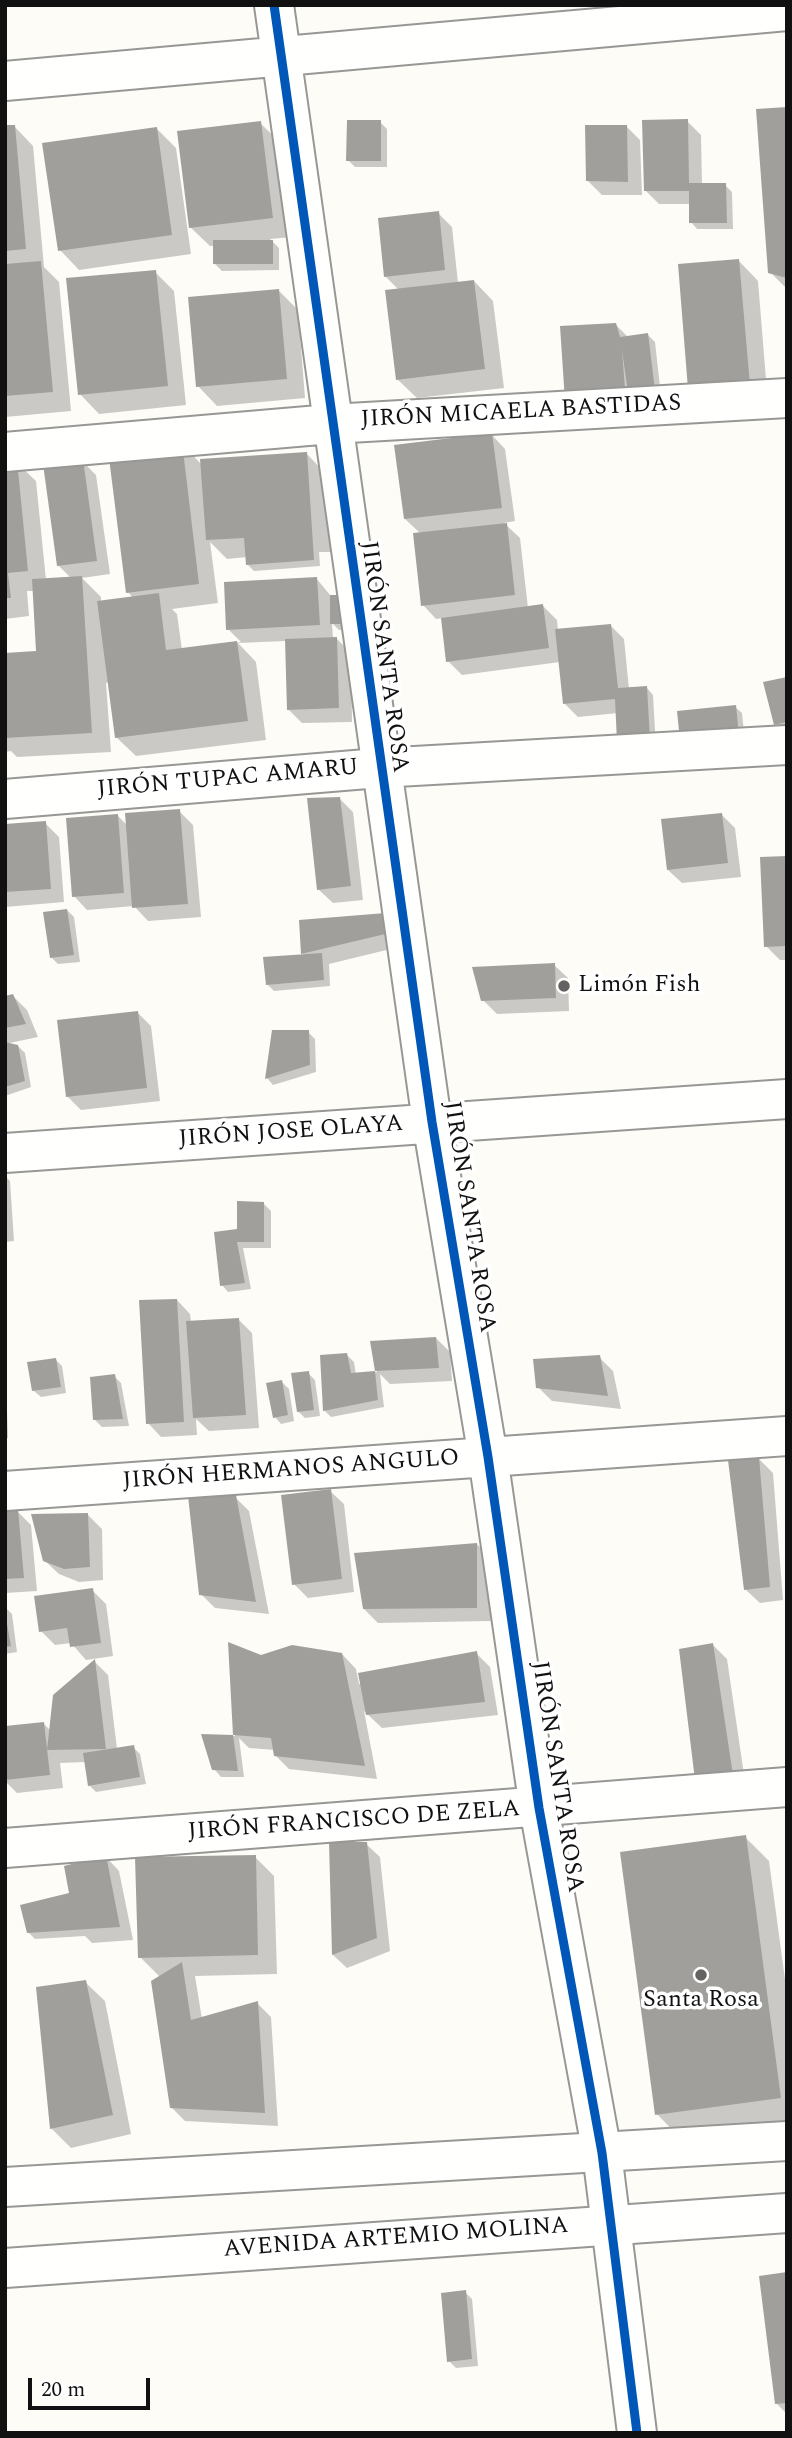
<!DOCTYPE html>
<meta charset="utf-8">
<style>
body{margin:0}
#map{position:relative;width:792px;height:2438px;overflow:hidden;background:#fdfcf7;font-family:Spectral,serif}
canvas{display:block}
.frame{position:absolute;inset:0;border:7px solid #111;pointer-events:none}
.scale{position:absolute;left:28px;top:2378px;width:122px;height:32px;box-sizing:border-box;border:4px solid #111;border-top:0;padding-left:9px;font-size:21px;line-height:24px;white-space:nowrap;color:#111;-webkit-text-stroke:5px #fff;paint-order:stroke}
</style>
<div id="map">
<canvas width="792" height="2438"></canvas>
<div class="frame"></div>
<div class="scale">20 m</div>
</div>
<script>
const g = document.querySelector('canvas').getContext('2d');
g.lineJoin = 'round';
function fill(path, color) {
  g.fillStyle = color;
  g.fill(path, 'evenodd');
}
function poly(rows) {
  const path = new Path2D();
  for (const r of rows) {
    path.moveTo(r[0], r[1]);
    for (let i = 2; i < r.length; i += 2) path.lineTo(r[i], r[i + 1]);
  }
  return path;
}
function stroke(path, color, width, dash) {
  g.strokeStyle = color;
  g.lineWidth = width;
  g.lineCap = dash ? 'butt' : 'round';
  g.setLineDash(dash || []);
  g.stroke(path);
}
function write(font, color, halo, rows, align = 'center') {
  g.font = font + ' Spectral,serif';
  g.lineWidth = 7;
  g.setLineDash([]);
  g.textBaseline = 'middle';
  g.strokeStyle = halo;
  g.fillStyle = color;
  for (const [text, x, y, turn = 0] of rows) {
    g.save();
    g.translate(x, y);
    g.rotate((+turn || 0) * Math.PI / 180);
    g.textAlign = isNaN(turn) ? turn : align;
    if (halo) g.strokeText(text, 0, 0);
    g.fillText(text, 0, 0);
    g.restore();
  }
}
const shadow = poly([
 [787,108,787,289,770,272],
 [687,121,701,135,702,185,725,185,732,192,733,229,697,229,691,222,691,204,659,204,645,190],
 [380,122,387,129,387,167,355,167,348,160],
 [260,123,280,142,292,237,270,239,279,248,279,270,222,271,215,264,215,246,210,246,189,226],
 [14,126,33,146,44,267,59,282,71,411,5,417,5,127],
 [627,127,640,140,642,195,602,195,588,181],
 [156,128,176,148,191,254,79,270,60,250],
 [438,213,452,227,458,283,474,281,493,301,504,388,417,398,397,379,399,290,385,276],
 [739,261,758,281,768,404,709,408],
 [155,272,174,291,186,405,99,414,80,394],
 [279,291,298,310,305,398,217,406,198,386],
 [615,324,629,338,648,335,655,342,661,396,581,414],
 [492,435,505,449,515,521,504,523,520,538,528,608,543,606,557,620,558,631,610,625,624,639,629,689,647,688,653,695,656,747,618,713,578,717,564,703,560,662,462,675,448,661,443,618,436,619,423,605,421,534,405,519],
 [181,443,202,465,306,453,325,473,331,552,319,552,320,566,254,571,247,564,247,557,227,559,210,542,218,603,172,609,177,614,182,650,241,642,228,629,316,578,359,630,339,630,332,623,333,639,337,639,351,653,352,722,302,723,288,709,286,641,238,643,256,662,266,740,136,756,116,737,109,682,106,683,111,752,17,757,11,751,5,752,5,654,38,652,34,591,27,591,29,616,5,619,5,463,16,462,36,481,46,580,71,578,59,566,82,461,96,475,110,574,82,578,101,597,101,602,133,598,128,592],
 [787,678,787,730,783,731,776,725],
 [735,707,742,713,745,742,679,712],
 [339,798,353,812,363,900,333,903,319,890],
 [179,811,193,825,201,917,148,921,134,906,87,910,74,896,118,816,127,825],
 [722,815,735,828,741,877,682,883,668,870],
 [45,823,59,837,64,902,5,907,5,826],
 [787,857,787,960,780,960,766,946],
 [67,910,74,917,80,962,58,964,51,957],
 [398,914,411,944,329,964,330,986,274,991,267,984,305,956,302,953],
 [554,965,568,978,569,1011,497,1014,483,1000],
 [13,996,27,1010,38,1037,5,1044,5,998],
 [137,1012,151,1026,160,1101,81,1110,67,1096],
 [308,1032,315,1039,316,1072,273,1085,267,1078],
 [5,1044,18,1046,25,1053,31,1087,5,1096],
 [5,1176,10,1181,14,1241,5,1242],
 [264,1204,271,1211,271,1248,243,1248,251,1289,228,1292,222,1285,239,1231],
 [177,1300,190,1314,191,1322,238,1319,252,1333,259,1428,209,1431,196,1419,197,1435,161,1437,148,1423],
 [436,1338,450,1352,452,1381,390,1384,380,1374,384,1407,331,1417,324,1410,347,1355,354,1362,356,1375,377,1372,372,1343],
 [5,1356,8,1438,5,1438],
 [599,1357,613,1371,621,1409,552,1401,538,1387],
 [55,1359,62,1366,66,1393,41,1397,34,1391],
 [308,1373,315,1380,320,1416,305,1418,298,1411],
 [114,1376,121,1383,129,1426,102,1427,95,1420],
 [282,1382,289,1389,294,1421,281,1424,275,1417],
 [759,1459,773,1473,783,1600,760,1603,746,1590],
 [330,1491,344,1504,354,1592,308,1598,294,1584],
 [235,1497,249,1511,269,1614,215,1608,201,1594],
 [17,1511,31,1525,37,1591,5,1593,5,1512],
 [88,1515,102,1529,103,1580,79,1582,59,1574,44,1560],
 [477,1544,490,1558,491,1621,378,1623,364,1609],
 [92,1590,106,1604,113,1656,86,1660,71,1643,55,1645,41,1631],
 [5,1607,12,1614,17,1652,5,1654],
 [230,1645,261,1657,342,1654,356,1669,359,1684,476,1653,490,1667,498,1715,382,1728,364,1711,377,1779,289,1769,275,1755,275,1750,249,1748,239,1738,244,1777,221,1777,214,1769,204,1736,235,1736],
 [713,1645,727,1659,746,1788,711,1793],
 [95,1662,108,1675,117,1749,133,1747,140,1754,146,1784,96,1792,89,1785,86,1762,60,1763,63,1788,17,1793,5,1781,5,1727,44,1724,51,1731],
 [745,1837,769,1861,787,1994,787,2123,680,2138,657,2114],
 [331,1844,366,1844,380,1857,390,1951,347,1968,333,1955],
 [106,1857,119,1871,133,1940,92,1943,85,1936,35,1939,28,1932],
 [255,1857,274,1876,277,1974,195,1976,202,2019,257,2003,271,2017,278,2126,185,2121,171,2107,160,1977,140,1957],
 [85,1982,105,2001,131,2134,71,2148,52,2129],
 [787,2274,787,2414,776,2403],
 [465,2292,472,2299,478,2366,456,2368,449,2361]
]);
const building = poly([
 [787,107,787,278,768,273,756,109],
 [688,119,689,183,726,183,727,223,689,223,689,191,644,191,642,120],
 [347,120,381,120,381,161,346,161],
 [261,121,273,218,189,228,177,131],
 [5,125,15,125,26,249,5,251],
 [585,125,627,125,628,182,586,181],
 [157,127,172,235,58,251,42,143],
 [439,211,445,270,384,277,378,218],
 [213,240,273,240,273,264,213,264],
 [739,259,750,385,688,389,678,264],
 [41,261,53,392,5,396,5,264],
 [156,270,168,386,78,395,66,278],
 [474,280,485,369,396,380,385,290],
 [279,289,287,379,196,387,188,297],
 [616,323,620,337,648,333,655,390,628,393,622,350,626,402,565,401,560,326],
 [492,433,502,508,404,519,394,445],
 [182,442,199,584,126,593,108,450],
 [307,452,314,560,246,565,244,538,206,540,200,459],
 [83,459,97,561,57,566,43,464],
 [17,460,28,571,8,573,11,598,5,598,5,461],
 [507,523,515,595,421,606,413,533],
 [82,576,92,733,5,738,5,653,36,651,32,579],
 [317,577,320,625,226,630,224,582],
 [159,593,166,650,237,641,248,721,115,738,97,601],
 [330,595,353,595,353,624,330,624],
 [543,604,549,648,446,662,441,618],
 [611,624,618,688,647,686,650,740,617,742,615,699,563,704,555,629],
 [337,637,339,708,287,710,285,639],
 [787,677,787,722,774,725,763,682],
 [736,705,739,735,680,741,677,711],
 [340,797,351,886,317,890,307,798],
 [180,809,188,904,132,908,125,813],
 [722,813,728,863,667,870,661,819],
 [118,814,124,893,72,897,66,818],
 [46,821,51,889,5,892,5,824],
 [787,856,787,946,764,947,760,857],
 [67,909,74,955,50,958,43,912],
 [398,912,398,931,301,954,299,920],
 [322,953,324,980,266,985,263,957],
 [555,963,556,998,481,1001,472,967],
 [13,994,26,1024,5,1028,5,996],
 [138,1011,147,1088,66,1097,57,1020],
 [272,1030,309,1030,310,1065,265,1079],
 [5,1042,18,1045,25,1081,5,1087],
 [237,1201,264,1202,264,1242,237,1242,245,1283,220,1286,214,1232,237,1229],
 [177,1299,184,1422,146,1424,139,1300],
 [239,1318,246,1415,193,1418,186,1321],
 [436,1337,439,1368,375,1371,370,1341],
 [347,1353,351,1373,375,1371,378,1400,323,1411,320,1355],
 [600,1355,608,1396,536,1388,533,1359],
 [56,1358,61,1387,32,1391,27,1362],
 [309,1371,314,1410,297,1412,291,1373],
 [115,1374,123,1419,93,1420,90,1377],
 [282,1380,288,1415,273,1418,266,1383],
 [759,1457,770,1587,744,1590,728,1460],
 [331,1489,342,1579,292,1585,281,1495],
 [236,1495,256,1602,199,1595,188,1496],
 [18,1509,24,1578,5,1579,5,1510],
 [88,1513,90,1567,64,1569,43,1561,31,1514],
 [477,1543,477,1608,363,1609,354,1553],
 [93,1588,101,1643,70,1647,67,1628,39,1632,34,1596],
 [5,1612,11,1646,5,1647],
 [228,1642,261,1655,292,1645,342,1653,365,1766,274,1756,271,1738,233,1735],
 [713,1643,733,1775,695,1780,679,1649],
 [477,1651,485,1702,366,1715,358,1673],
 [95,1659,106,1749,47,1750,53,1695],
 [44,1722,50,1775,5,1780,5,1726],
 [201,1734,233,1735,238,1771,212,1770],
 [134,1745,140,1777,88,1786,83,1753],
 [746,1835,781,2098,655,2115,620,1852],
 [329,1842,367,1842,377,1938,332,1955],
 [106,1855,120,1927,27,1933,20,1905,69,1893,64,1866],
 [256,1855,258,1955,138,1958,135,1857],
 [182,1962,191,2020,258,2001,265,2113,170,2108,151,1981],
 [86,1980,113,2115,50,2129,36,1987],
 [787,2272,787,2403,775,2404,759,2276],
 [466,2290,472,2359,447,2362,441,2293]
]);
const minor = poly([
 [274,5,432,1122,488,1457,539,1808,602,2153,637,2433],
 [5,81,787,11],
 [5,452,331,424,787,398],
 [5,799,379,768,787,745],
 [5,1153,787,1099],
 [5,1491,787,1436],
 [5,1848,787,1787]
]);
const tertiary = poly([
 [5,2187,787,2141],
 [5,2268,787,2213]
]);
const cycleway = poly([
 [274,5,432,1122,488,1457,539,1808,602,2153,637,2433]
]);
const markers = [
 [564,986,7,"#646362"],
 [701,1975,7,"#646362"]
];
const streetNames = [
 ["JIRÓN MICAELA BASTIDAS",521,413,-3],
 ["JIRÓN SANTA ROSA",383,657,82],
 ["JIRÓN TUPAC AMARU",228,780,-5],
 ["JIRÓN JOSE OLAYA",291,1133,-4],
 ["JIRÓN SANTA ROSA",468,1217,81],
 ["JIRÓN HERMANOS ANGULO",291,1471,-4],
 ["JIRÓN SANTA ROSA",556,1777,81],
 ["JIRÓN FRANCISCO DE ZELA",354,1822,-4],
 ["AVENIDA ARTEMIO MOLINA",396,2239,-4]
];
const poiNames = [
 ["Limón Fish",578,986],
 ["Santa Rosa",701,2001,"center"]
];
fill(shadow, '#0003');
fill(building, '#a19f9c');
stroke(minor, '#979795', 42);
stroke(tertiary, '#979795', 42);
stroke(minor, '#fffffe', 38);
stroke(tertiary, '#fffffe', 38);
stroke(cycleway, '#0057b8', 9);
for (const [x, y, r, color] of markers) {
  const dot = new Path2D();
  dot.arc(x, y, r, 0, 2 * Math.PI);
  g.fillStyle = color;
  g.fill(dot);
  stroke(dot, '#fff', 2.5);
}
write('24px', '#111', '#fff', streetNames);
write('24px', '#111', '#fff', poiNames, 'left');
</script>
